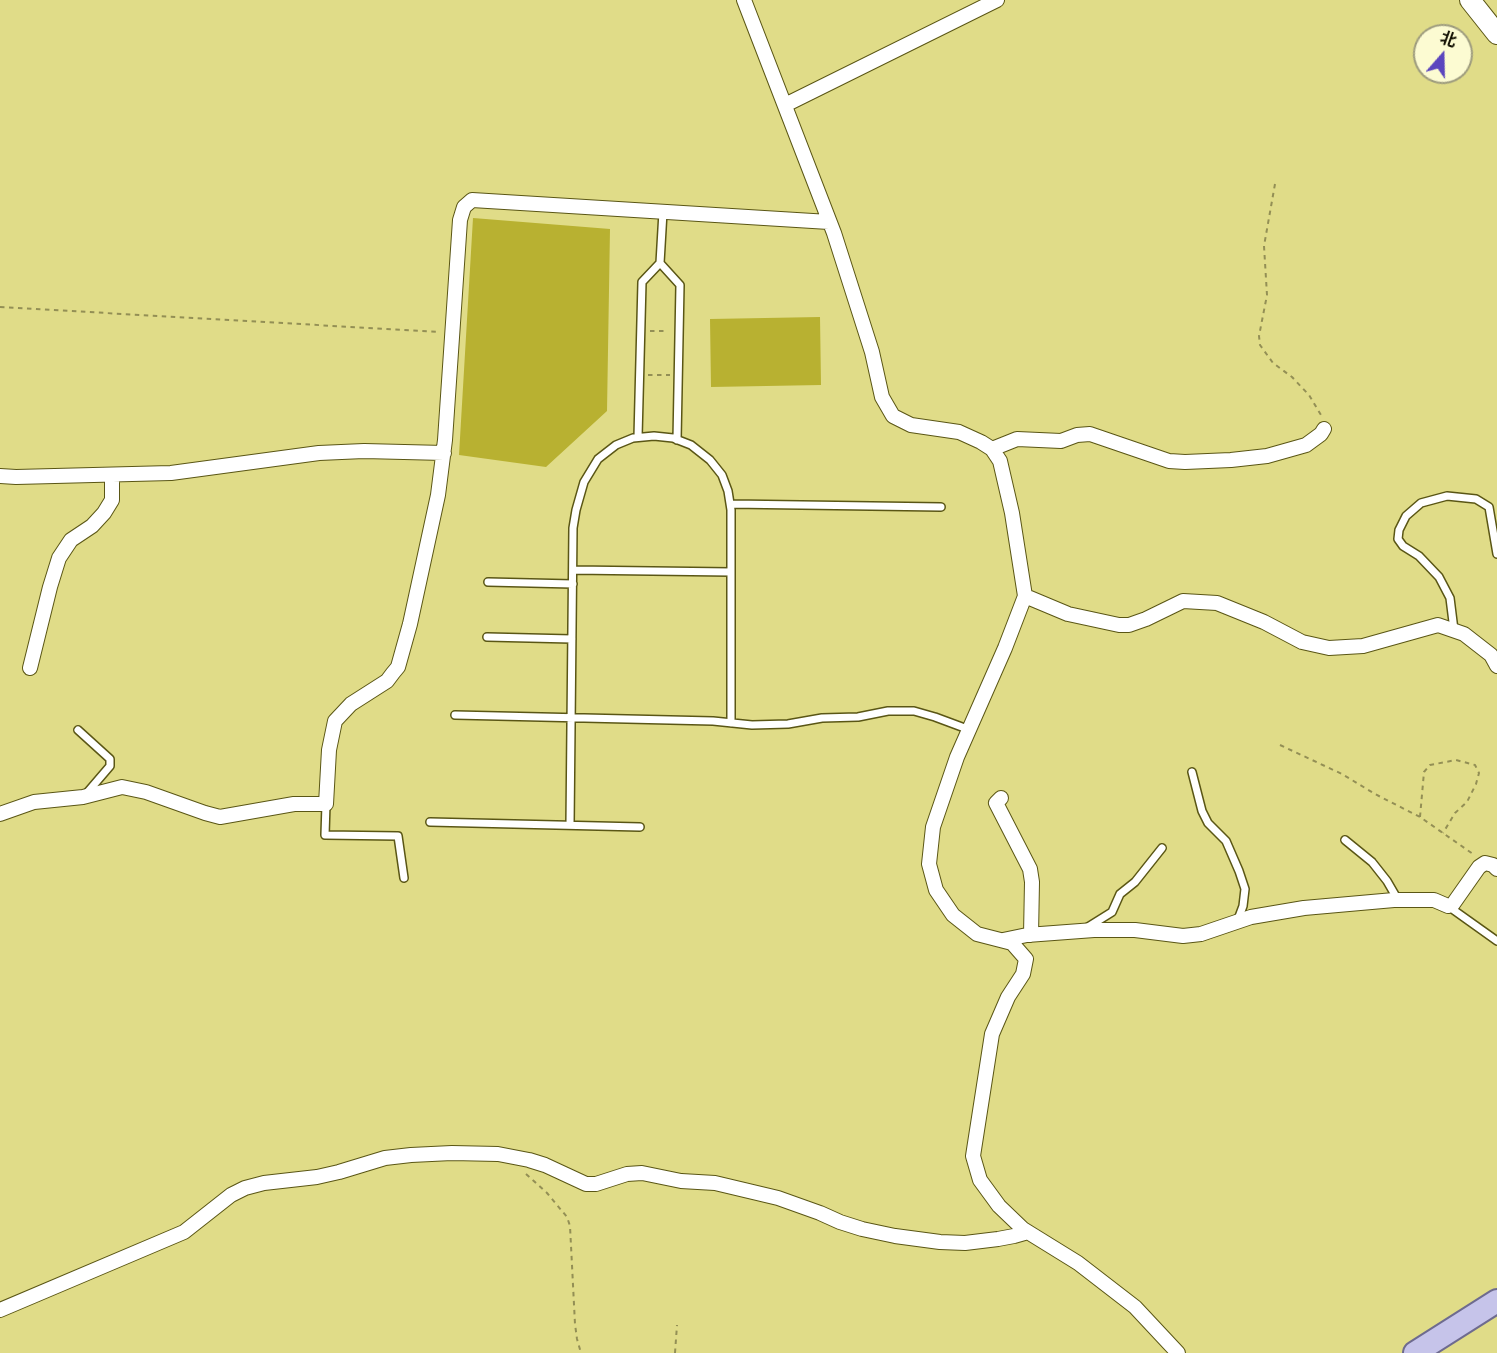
<!DOCTYPE html>
<meta charset="utf-8">
<style>
body{margin:0}
#map{position:relative;width:1497px;height:1353px;overflow:hidden;background:#e0dc88;font-family:"Titillium Web","Noto Sans SC",sans-serif}
canvas{display:block}
.north{position:absolute;left:1413px;top:24px;width:60px;height:60px;box-sizing:border-box;background:#fcfbd2;border:2px solid #9e9c7e;border-radius:50%;rotate:20deg;font-size:16px;font-weight:700;line-height:24px;text-align:center;color:#100e00}
.north::after{content:'';display:block;margin:auto;width:21px;height:27px;background:#5b45be;clip-path:polygon(50% 0,100% 100%,50% 72%,0 100%)}
</style>
<div id="map">
<canvas width="1497" height="1353"></canvas>
<div class="north">北</div>
</div>
<script>
const g = document.querySelector('canvas').getContext('2d');
g.lineJoin = 'round';
function fill(path, color) {
  g.fillStyle = color;
  g.fill(path, 'evenodd');
}
function poly(rows) {
  const path = new Path2D();
  for (const r of rows) {
    path.moveTo(r[0], r[1]);
    for (let i = 2; i < r.length; i += 2) path.lineTo(r[i], r[i + 1]);
  }
  return path;
}
function stroke(path, color, width, dash) {
  g.strokeStyle = color;
  g.lineWidth = width;
  g.lineCap = dash ? 'butt' : 'round';
  g.setLineDash(dash || []);
  g.stroke(path);
}
const green = poly([
 [473,218,610,229,607,411,546,467,459,455],
 [820,317,821,385,711,387,710,319]
]);
const path = poly([
 [1275,184,1264,246,1267,295,1259,336,1260,345,1273,363,1292,377,1309,395,1321,415],
 [0,307,440,332],
 [650,331,668,331],
 [648,375,670,375],
 [1280,745,1342,774,1375,794,1420,817,1473,854],
 [1420,817,1424,772,1430,765,1456,760,1475,765,1479,773,1476,784,1467,802,1455,813,1443,833],
 [526,1174,547,1193,567,1217,570,1226,575,1324,577,1339,581,1353],
 [675,1353,677,1325]
]);
const lane = poly([
 [660,263,680,285,677,440],
 [638,437,642,282,660,263,663,212],
 [731,504,941,507],
 [573,570,731,572],
 [488,582,573,584],
 [1454,630,1450,598,1439,577,1419,556,1403,546,1398,539,1399,530,1406,516,1421,503,1447,496,1476,499,1489,507,1497,554],
 [487,637,572,639],
 [455,715,713,721,752,725,788,724,822,718,858,717,888,711,914,711,935,717,970,730],
 [78,730,110,759,110,766,86,794],
 [1192,772,1202,811,1208,823,1226,841,1239,871,1245,889,1243,906,1237,922],
 [326,804,325,835,398,836,404,878],
 [430,822,640,827],
 [570,825,573,528,576,510,584,482,598,459,616,445,633,438,654,436,673,438,691,445,710,460,722,475,728,491,731,510,731,723],
 [1345,840,1372,862,1387,881,1398,900],
 [1448,906,1497,941],
 [1088,927,1112,912,1120,894,1135,882,1162,848]
]);
const street = poly([
 [744,0,834,233,872,352,882,397,893,416,911,425,959,432,981,442,992,449,1000,461,1012,513,1025,596,1005,648,957,757,933,827,929,864,936,890,953,915,977,934,1012,943,1026,959,1023,974,1008,997,992,1034,973,1156,980,1180,999,1206,1023,1229,1078,1263,1135,1307,1178,1353],
 [785,105,997,0],
 [992,449,1017,439,1061,441,1077,435,1090,434,1169,461,1185,462,1231,460,1267,456,1306,445,1321,434,1324,429],
 [0,476,16,477,171,473,319,453,364,451,444,453],
 [1025,596,1068,614,1119,625,1129,625,1146,619,1183,601,1217,603,1264,622,1302,642,1329,648,1363,646,1438,625,1464,634,1491,655,1497,666],
 [30,668,50,587,59,558,71,540,92,526,104,513,112,500,112,475],
 [1001,798,996,803,1030,869,1032,882,1031,935],
 [0,814,34,802,83,797,122,787,146,792,205,813,220,817,294,804,326,804,329,750,335,721,351,704,387,681,393,673,398,667,410,624,438,495,445,440,460,220,464,207,472,200,829,222],
 [1003,940,1027,935,1094,930,1135,930,1183,936,1201,934,1251,917,1304,908,1394,900,1434,900,1448,906,1453,904,1479,867,1485,863,1493,865,1497,869],
 [0,1310,184,1232,231,1195,245,1188,264,1183,317,1177,339,1172,385,1158,411,1155,452,1153,498,1154,529,1160,545,1165,586,1184,596,1184,627,1174,642,1173,681,1181,715,1183,778,1198,820,1213,840,1222,862,1229,895,1236,940,1242,965,1243,998,1239,1014,1236,1028,1232]
]);
const secondary = poly([
 [1470,0,1497,34]
]);
const primary = poly([
 [1415,1353,1497,1301]
]);
fill(green, '#b8b131');
stroke(lane, '#5a5615', 10);
stroke(street, '#5a5615', 16);
stroke(secondary, '#5a5615', 22);
stroke(primary, '#6e6b8f', 26);
stroke(path, '#938f55', 2, [4.5, 4.5]);
stroke(lane, '#fff', 7);
stroke(street, '#fff', 14);
stroke(secondary, '#fff', 20);
stroke(primary, '#c6c4ea', 22);
</script>
